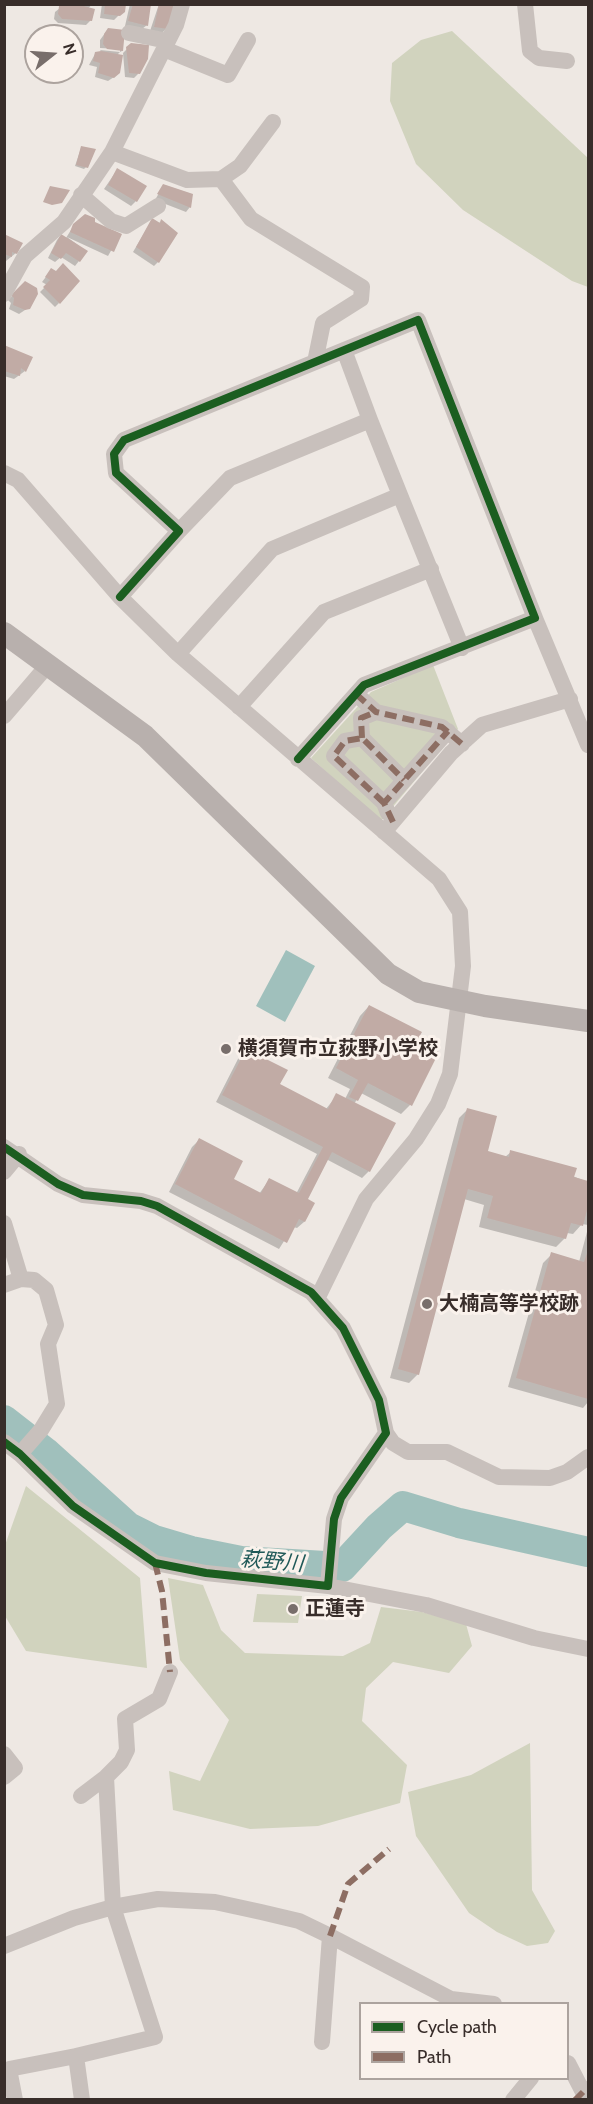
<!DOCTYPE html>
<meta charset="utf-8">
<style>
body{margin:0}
#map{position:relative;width:593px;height:2104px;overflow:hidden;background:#eee8e3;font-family:Cabin,sans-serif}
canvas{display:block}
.frame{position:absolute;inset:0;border:6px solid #382d2a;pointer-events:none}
.legend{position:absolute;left:359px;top:2002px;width:210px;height:78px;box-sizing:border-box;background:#faf2ec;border:2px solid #aca39e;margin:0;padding:8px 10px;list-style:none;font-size:18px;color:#382d2a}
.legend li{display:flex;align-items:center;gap:12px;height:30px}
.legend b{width:30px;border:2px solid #aca39e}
.north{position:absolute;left:24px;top:24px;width:60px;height:60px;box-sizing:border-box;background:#faf2ec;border:2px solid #aca39e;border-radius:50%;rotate:73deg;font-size:16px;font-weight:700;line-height:24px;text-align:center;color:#382d2a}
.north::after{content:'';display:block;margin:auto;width:21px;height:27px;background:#786e6b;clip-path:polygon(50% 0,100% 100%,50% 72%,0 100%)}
</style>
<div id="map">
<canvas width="593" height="2104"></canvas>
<div class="frame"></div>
<ul class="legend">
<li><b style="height:8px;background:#1b5e20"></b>Cycle path</li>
<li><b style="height:8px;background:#8d6e63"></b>Path</li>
</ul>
<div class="north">N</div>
</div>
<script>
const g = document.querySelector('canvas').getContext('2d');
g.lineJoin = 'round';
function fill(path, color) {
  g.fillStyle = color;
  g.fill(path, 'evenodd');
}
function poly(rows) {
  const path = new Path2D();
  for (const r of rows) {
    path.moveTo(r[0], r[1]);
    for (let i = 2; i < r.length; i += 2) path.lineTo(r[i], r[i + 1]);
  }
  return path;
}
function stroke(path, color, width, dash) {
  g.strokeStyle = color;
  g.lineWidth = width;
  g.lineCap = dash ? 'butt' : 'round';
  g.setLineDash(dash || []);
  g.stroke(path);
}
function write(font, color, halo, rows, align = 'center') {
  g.font = font + ' Cabin,"Noto Sans JP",sans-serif';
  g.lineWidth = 6;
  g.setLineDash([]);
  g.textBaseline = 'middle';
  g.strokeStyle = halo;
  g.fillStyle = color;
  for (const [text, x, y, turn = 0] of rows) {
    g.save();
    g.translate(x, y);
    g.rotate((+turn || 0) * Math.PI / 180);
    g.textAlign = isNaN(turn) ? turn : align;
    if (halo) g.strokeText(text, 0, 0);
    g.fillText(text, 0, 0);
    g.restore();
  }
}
const green = poly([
 [452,31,588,158,588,287,572,281,463,210,416,164,390,101,392,63,421,40],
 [433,665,458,729,381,821,311,758,371,692],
 [26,1486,140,1578,147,1668,26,1651,5,1616,4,1548],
 [168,1578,203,1585,221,1630,245,1653,343,1656,370,1643,381,1607,422,1612,466,1624,472,1646,449,1673,393,1662,366,1688,362,1721,407,1765,400,1803,318,1826,250,1829,173,1810,169,1771,200,1781,229,1720,180,1660],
 [257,1594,302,1596,298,1623,253,1622],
 [530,1743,532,1890,555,1931,548,1943,527,1946,497,1932,469,1913,416,1836,408,1792,471,1775]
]);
const water = poly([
 [286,950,315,966,285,1022,256,1006]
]);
const shadow = poly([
 [65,4,92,4,88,9,90,21,86,25,58,23,54,19,55,12],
 [102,4,124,4,123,11,114,20,100,18],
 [130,4,149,4,147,25,142,29,125,26],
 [159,4,172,6,167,28,162,33,150,31],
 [108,29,122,51,120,52,120,49,100,48,100,40],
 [131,45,138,74,134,78,125,77,123,53],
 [100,50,120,52,116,56,114,77,108,81,95,77,97,67,89,65,95,54,104,55],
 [81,148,86,167,84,169,75,166],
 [117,170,136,201,131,206,104,189],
 [163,186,190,207,186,212,155,200],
 [152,220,158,224,161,221,158,262,154,266,133,252],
 [93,223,120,235,108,256,67,237,86,251,79,261,75,266,61,257,55,262,48,258,57,240,61,235,66,238,74,225],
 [4,236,16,253,6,261,4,260],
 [51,270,59,303,55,307,40,292,47,285,42,282],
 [25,283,28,308,19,314,9,309,11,303,8,300],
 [4,346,25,371,14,379,4,376],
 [369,1006,415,1041,410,1105,401,1114,361,1093,354,1104,369,1171,362,1178,326,1159,306,1200,313,1204,304,1222,297,1228,293,1227,279,1249,169,1192,192,1147,199,1140,232,1180,259,1194,269,1180,296,1194,317,1154,216,1102,239,1057,246,1050,278,1085,326,1109,337,1095,345,1099,350,1089,328,1078,360,1016],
 [468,1109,486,1152,505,1157,511,1152,588,1182,588,1225,582,1224,573,1234,567,1233,565,1238,556,1247,479,1227,484,1205,464,1199,418,1374,409,1383,390,1378,459,1118],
 [588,1228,588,1402,583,1408,508,1387,543,1263,552,1254,579,1262]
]);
const river = poly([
 [4,1420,45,1452,128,1527,154,1540,191,1551,241,1561,342,1567,379,1527,403,1506,459,1523,588,1552]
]);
const building = poly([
 [76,4,95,9,92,21,62,19,58,14,59,6],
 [105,4,126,4,125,12,120,16,104,14],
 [133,4,151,4,148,26,128,21],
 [159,4,174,5,168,29,154,27],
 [108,28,125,30,123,51,107,49,103,44,104,34],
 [131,43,149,45,148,59,140,74,129,73,126,47],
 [101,51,123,55,120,73,114,78,98,73,100,63,93,61,95,52],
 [81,146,96,149,88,168,76,165],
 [117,168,147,186,137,202,108,185],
 [163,184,193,194,191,208,157,194],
 [50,186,70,190,62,203,52,205,43,202],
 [85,214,95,218,95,222,122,234,114,252,70,232,73,224],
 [152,218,160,223,161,219,178,233,159,263,136,247],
 [4,234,23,243,17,254,12,252,12,257,4,254],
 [61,234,88,251,80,262,66,253,61,259,51,253],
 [63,263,80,281,60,304,43,287,50,280,45,277,51,268,56,271],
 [25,281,37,288,38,294,30,309,25,310,13,305,14,298,11,295],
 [4,345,33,357,26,372,21,368,20,376,4,371],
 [369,1005,422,1032,417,1041,439,1052,412,1106,368,1083,358,1101,349,1097,358,1080,336,1068],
 [246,1049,288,1070,280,1084,328,1109,336,1093,396,1123,370,1172,332,1152,308,1199,315,1203,305,1222,299,1219,287,1243,175,1184,199,1138,243,1161,234,1179,261,1193,269,1178,299,1193,323,1147,222,1095],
 [467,1108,497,1116,488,1151,509,1157,510,1150,577,1168,574,1177,588,1181,588,1206,583,1226,571,1223,566,1239,487,1218,493,1196,468,1189,419,1375,398,1369],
 [588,1250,588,1399,516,1378,551,1252,584,1262]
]);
const street = poly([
 [525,4,530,51,539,58,567,61],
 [129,33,167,41],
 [164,49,228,75,248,40],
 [112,152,187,180,221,179,240,166,273,122],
 [221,179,251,219,362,287,361,299,323,323,315,362],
 [81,195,111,221,126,226,158,206],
 [4,294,25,256,64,222,112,152,176,25,182,4],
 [4,473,18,480,120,597,178,654,439,879,460,912,463,966,450,1074,438,1104,416,1139,366,1199,317,1299],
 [400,495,462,648],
 [179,531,230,478,370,420,344,350],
 [120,597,179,531,116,473,114,454,124,440,418,320,535,618,364,685,298,759],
 [535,618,588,745],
 [178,654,272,549,400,495,370,420],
 [356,694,376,712,442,727,462,744],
 [239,707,324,612,431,569],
 [4,716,47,666],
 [362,738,361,718,376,712],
 [384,803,334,756,345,741,362,738,404,780],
 [388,813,384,803,448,731],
 [384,832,451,753,482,725,570,699],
 [4,1147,58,1184,83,1195,141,1201,157,1206,311,1292,343,1328,379,1400,386,1433,341,1498,334,1519,328,1586,206,1573,155,1563,73,1506,20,1454,4,1442],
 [4,1172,19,1154],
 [4,1223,21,1279,34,1280,46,1290,56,1325,48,1344,57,1404,41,1430,20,1454],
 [4,1285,21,1279],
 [386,1433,393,1443,408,1452,447,1452,499,1477,550,1478,567,1472,588,1457],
 [328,1586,426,1605,534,1638,588,1649],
 [170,1672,159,1699,125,1719,127,1750,121,1762,106,1777,113,1907,158,1899,215,1902,261,1912,299,1921,330,1936,451,1999,494,2004],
 [4,1754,15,1768,4,1777],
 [81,1796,106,1777],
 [4,1946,74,1918,113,1907,155,2037,76,2056,82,2100],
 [322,2042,330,1936],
 [568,2063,583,2092,588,2089],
 [15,2100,9,2069,76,2056],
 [513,2100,531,2078]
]);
const secondary = poly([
 [4,633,145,736,388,974,419,992,485,1006,588,1021]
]);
const quiet = poly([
 [356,694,376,712,442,727,462,744],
 [362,738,361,718,376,712],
 [384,803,334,756,345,741,362,738,404,780],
 [393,822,384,803,448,731],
 [155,1563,162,1591,170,1672],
 [330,1936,348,1884,389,1849],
 [575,2100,583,2092]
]);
const cycleway = poly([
 [120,597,179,531,116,473,114,454,124,440,418,320,535,618,364,685,298,759],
 [4,1147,58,1184,83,1195,141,1201,157,1206,311,1292,343,1328,379,1400,386,1433,341,1498,334,1519,328,1586,206,1573,155,1563,73,1506,20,1454,4,1442]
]);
const markers = [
 [226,1049,6,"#786e6b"],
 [427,1304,6,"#786e6b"],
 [293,1609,6,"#786e6b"]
];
const poiNames = [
 ["横須賀市立荻野小学校",238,1049],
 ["大楠高等学校跡",439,1304],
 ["正蓮寺",305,1609]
];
const waterNames = [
 ["萩野川",272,1562,5]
];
fill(green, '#d1d3be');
fill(water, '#a0c0bc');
fill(shadow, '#0003');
stroke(river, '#a0c0bc', 30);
fill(building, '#c1aba5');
stroke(street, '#c8c0bc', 16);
stroke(secondary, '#b8b0ad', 22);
stroke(quiet, '#8d6e63', 6, [12, 6]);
stroke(cycleway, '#1b5e20', 8);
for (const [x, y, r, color] of markers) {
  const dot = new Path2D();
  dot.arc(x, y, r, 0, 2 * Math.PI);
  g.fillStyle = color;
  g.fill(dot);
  stroke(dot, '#faf2ec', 2);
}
write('bold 20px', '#382d2a', '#faf2ec', poiNames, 'left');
write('italic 21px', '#205958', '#faf2ec', waterNames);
</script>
